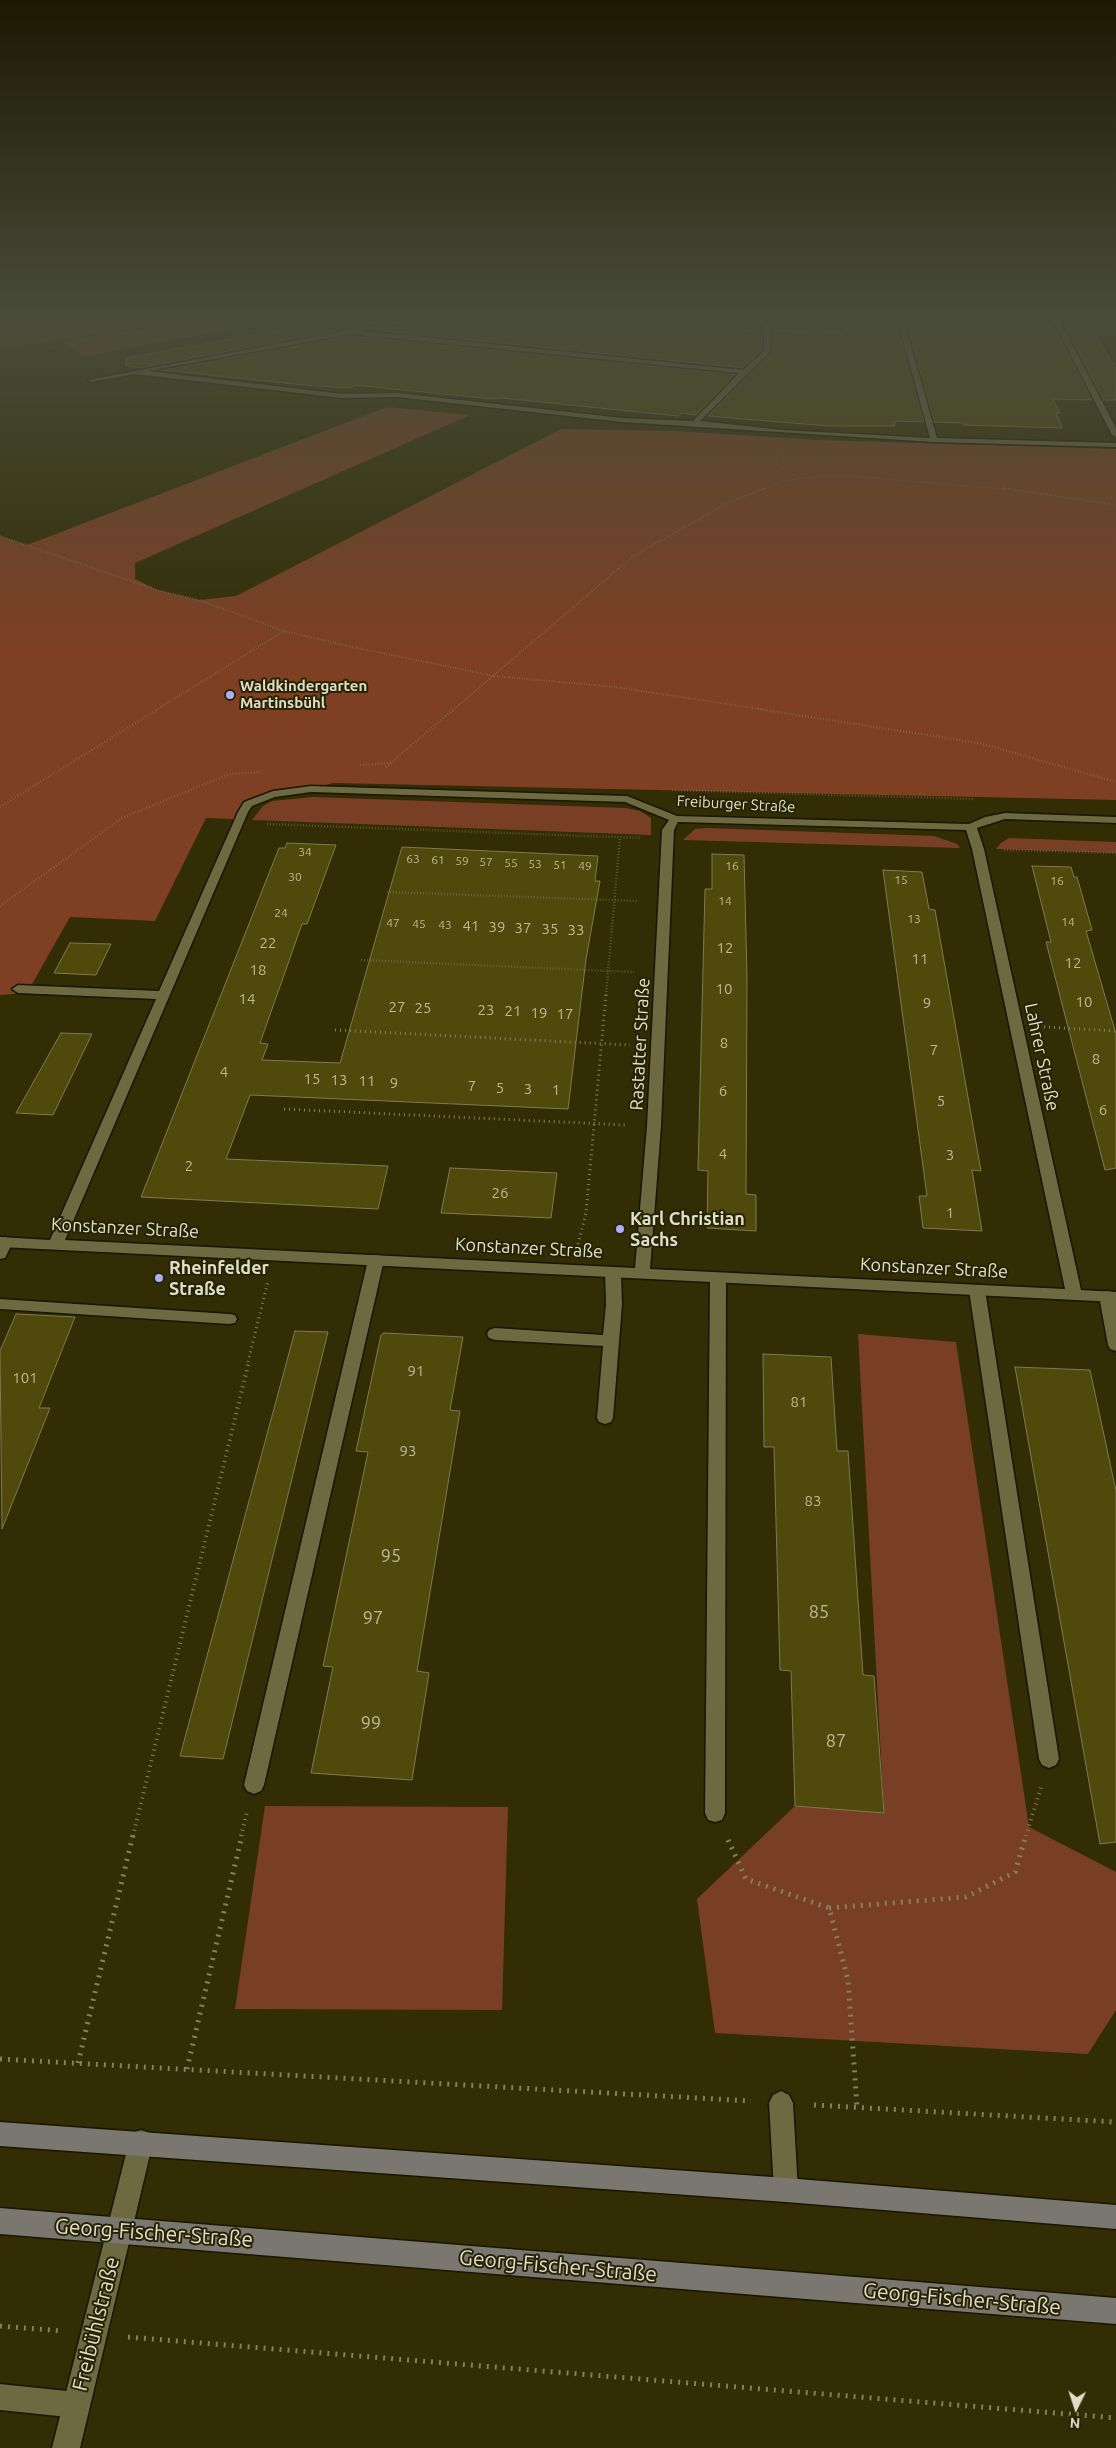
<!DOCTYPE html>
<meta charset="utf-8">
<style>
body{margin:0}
#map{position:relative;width:1116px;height:2448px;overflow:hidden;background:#322d04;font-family:Ubuntu,sans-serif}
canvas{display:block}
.north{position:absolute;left:1051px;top:2383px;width:50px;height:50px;-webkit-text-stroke:4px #272305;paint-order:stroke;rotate:184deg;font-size:14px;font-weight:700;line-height:20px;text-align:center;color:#e0dec8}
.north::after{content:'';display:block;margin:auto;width:18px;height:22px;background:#e0dec8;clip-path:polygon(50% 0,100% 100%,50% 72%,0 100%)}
</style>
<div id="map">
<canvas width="1116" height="2448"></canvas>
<div class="north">N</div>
</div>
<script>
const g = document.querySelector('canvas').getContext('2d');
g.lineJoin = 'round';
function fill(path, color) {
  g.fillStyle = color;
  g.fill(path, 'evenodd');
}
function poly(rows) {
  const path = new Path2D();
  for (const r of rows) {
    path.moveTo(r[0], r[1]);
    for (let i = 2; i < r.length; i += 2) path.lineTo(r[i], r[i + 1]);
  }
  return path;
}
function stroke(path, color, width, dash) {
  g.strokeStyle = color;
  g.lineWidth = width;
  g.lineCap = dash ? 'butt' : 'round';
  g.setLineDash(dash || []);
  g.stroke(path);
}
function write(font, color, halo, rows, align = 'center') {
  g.font = font + ' Ubuntu,sans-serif';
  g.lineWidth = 4;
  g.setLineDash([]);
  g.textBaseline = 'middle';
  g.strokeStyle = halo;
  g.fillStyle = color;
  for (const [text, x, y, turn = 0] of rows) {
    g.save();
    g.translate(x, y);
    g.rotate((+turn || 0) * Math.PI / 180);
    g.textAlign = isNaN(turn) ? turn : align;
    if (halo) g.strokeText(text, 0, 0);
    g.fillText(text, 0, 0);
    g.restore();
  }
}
const green = poly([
 [216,318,293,318,86,356,61,342],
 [765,318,828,318,828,326,773,324],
 [313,797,626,808,640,811,651,818,651,835,252,820,263,806,272,801],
 [707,828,934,836,957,844,960,848,683,840,695,829],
 [1009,838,1116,842,1116,853,996,849,1001,843],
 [858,1334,956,1342,1029,1827,1116,1872,1116,2010,1088,2054,715,2033,697,1899,795,1806,884,1812],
 [265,1806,508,1807,502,2010,235,2009]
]);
const forest = poly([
 [0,318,197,318,0,349],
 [387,407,470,415,135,563,135,579,157,590,199,600,236,596,561,429,675,431,819,440,1116,449,1116,800,333,783,311,789,273,794,248,804,234,819,206,818,155,921,70,917,27,993,0,995,0,536,27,545]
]);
const building = poly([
 [349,318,402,318,141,368,126,366,126,358,349,318],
 [429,318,676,318,720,323,714,329,762,330,762,350,742,368,375,330,429,318],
 [844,319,896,320,924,422,899,421,894,422,895,426,828,426,708,416,771,353,772,330,846,331,844,319],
 [906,320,1028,322,1029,325,1054,326,1092,400,1053,399,1060,413,1056,413,1062,428,964,425,963,423,934,422,906,320],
 [1087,322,1116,369,1116,400,1103,400,1064,326,1074,326,1087,322],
 [351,336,735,374,696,415,682,413,678,416,502,398,492,399,355,385,350,388,304,385,162,370,351,336],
 [287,843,336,845,307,924,302,924,260,1043,268,1044,262,1060,340,1063,402,847,598,856,595,881,600,881,586,959,568,1109,250,1095,226,1159,388,1166,378,1209,141,1197,279,848,285,848,287,843],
 [712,854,744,855,747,978,746,1194,756,1195,756,1231,707,1228,708,1171,698,1170,705,889,712,889,712,854],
 [1032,866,1071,867,1074,877,1077,877,1092,930,1086,931,1116,1034,1116,1168,1105,1170,1046,942,1051,942,1032,866],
 [883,870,922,872,929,909,935,910,981,1171,972,1170,982,1231,923,1228,919,1196,927,1196,883,870],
 [70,943,111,944,96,975,54,973,70,943],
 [61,1033,92,1034,53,1115,16,1113,61,1033],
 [450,1168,557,1173,551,1218,441,1213,450,1168],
 [16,1314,75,1317,39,1408,50,1408,2,1529,0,1351,16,1314],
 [295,1331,328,1332,223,1759,180,1756,295,1331],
 [384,1333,463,1337,450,1410,460,1411,417,1671,429,1673,412,1780,311,1773,333,1667,323,1666,368,1452,356,1451,381,1335,384,1333],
 [763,1354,831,1357,837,1451,848,1451,863,1675,874,1676,884,1813,795,1806,791,1671,780,1670,774,1447,764,1447,763,1354],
 [1015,1367,1090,1370,1116,1491,1116,1842,1100,1844,1015,1367]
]);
const pathFar5 = poly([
 [56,342,88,358],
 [38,345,68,350],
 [0,351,210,318],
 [778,452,776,463,799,478],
 [762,490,784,481,823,476,853,476,1011,490]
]);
const pathFar4 = poly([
 [1003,488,1116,505],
 [0,536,157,590,199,600,284,631,348,646,494,676,615,687,766,710],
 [156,710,284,631],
 [453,710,632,557,724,505,765,488]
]);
const pathFar3 = poly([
 [758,709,979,743,1116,782],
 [360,765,391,763],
 [386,767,454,709],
 [672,790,973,799],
 [0,807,158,709],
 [267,824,640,838],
 [1004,850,1116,853],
 [387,892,638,901],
 [0,906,122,818,229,774,262,772],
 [361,960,634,972],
 [606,995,620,837]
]);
const pathFar2 = poly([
 [1044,1027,1116,1031],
 [335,1030,630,1045],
 [284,1109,626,1125],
 [578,1244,586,1213,606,994],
 [248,1362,268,1281]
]);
const pathFar1 = poly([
 [133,1836,249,1361],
 [241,1836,247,1812],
 [1026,1836,1041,1787]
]);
const path = poly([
 [728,1840,746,1879,829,1908,848,1980,857,2107],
 [829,1908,966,1897,1015,1872,1026,1835],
 [0,2059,751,2101],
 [78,2063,133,1835],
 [187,2069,242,1835],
 [814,2105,1116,2122],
 [0,2326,62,2331],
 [128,2337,1116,2418]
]);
const lane = poly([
 [5,1237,10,1239,13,1242,5,1258,0,1259,0,1238,5,1237],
 [376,1255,381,1256,384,1260,264,1785,261,1791,254,1794,247,1791,244,1785,368,1260,371,1256,376,1255],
 [613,1267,618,1268,621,1272,622,1304,613,1418,611,1422,605,1424,599,1422,597,1418,603,1346,495,1340,489,1338,487,1334,489,1330,495,1328,603,1335,606,1304,605,1272,608,1268,613,1267],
 [718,1273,723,1274,726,1278,725,1813,722,1820,715,1822,708,1820,705,1813,710,1278,713,1274,718,1273],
 [977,1285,983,1286,985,1290,1059,1759,1056,1765,1049,1768,1042,1765,1039,1759,969,1290,971,1286,977,1285],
 [1107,1291,1113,1292,1116,1302,1116,1351,1110,1349,1108,1345,1099,1296,1101,1292,1107,1291],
 [0,1299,229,1314,235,1315,237,1319,235,1323,229,1324,0,1309,0,1299],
 [781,2091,789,2095,793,2103,798,2190,795,2199,786,2202,777,2199,774,2190,769,2103,773,2095,781,2091],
 [0,2384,77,2392,86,2396,90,2405,86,2414,77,2418,0,2410,0,2384]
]);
const street = poly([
 [413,318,427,318,362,331,743,370,764,351,764,327,760,323,707,318,762,318,770,327,770,352,700,421,783,430,930,438,897,318,903,318,937,438,1116,443,1116,447,934,442,622,422,397,397,342,398,135,374,91,382,88,380,413,318],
 [350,334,351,334,739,373,693,421,622,418,397,393,342,394,148,371,350,334],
 [1052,318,1058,318,1116,428,1116,437,1112,435,1052,318],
 [311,786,627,796,677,816,969,824,985,817,1005,813,1116,817,1116,823,1005,819,977,828,984,849,1081,1290,1116,1292,1116,1302,0,1247,0,1237,50,1240,156,999,18,993,12,989,18,985,159,991,238,812,244,802,273,791,311,786],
 [311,792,625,802,669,820,662,830,647,1126,635,1268,65,1240,248,812,252,806,275,797,311,792],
 [678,822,966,830,972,849,1065,1289,650,1269,661,1126,674,830,678,822],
 [141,2130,150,2133,153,2142,80,2448,52,2448,129,2142,132,2133,141,2130]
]);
const secondary = poly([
 [0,2122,786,2178,1116,2205,1116,2229,786,2202,0,2146,0,2122],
 [0,2208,1116,2298,1116,2324,0,2234,0,2208]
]);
const markers = [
 [230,695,5,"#aeaefb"],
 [620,1229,5,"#aeaefb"],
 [159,1278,5,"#aeaefb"]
];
const farNumbernames = [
 ["34",305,852],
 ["63",413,859],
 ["61",438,860],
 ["59",462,861],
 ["57",486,862],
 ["55",511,863],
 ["53",535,864],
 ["51",560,865],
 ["49",585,866],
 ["16",732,866],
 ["30",295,877],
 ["15",901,880],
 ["16",1057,881],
 ["14",725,901],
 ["24",281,913],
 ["13",914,919],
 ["14",1068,922],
 ["47",393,923],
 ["45",419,924],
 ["43",445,925]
];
const farPoinames = [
 ["Waldkindergarten",240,686],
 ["Martinsbühl",240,703]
];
const farStreetnames = [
 ["Freiburger Straße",736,804,3]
];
const numberNames = [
 ["41",471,926],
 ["39",497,927],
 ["37",523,928],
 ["35",550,929],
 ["33",576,930],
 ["22",268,943],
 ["12",725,948],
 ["11",920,959],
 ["12",1073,963],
 ["18",258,970],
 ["10",724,989],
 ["14",247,999],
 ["10",1084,1002],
 ["9",927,1003],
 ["27",397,1007],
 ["25",423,1008],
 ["23",486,1010],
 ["21",513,1011],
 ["19",539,1013],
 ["17",565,1014],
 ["8",724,1043],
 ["7",934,1050],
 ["8",1096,1059],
 ["4",224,1072],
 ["15",312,1079],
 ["13",339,1080],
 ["11",367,1081],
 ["9",394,1083],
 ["7",472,1086],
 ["5",500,1088],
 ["3",528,1089],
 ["1",556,1090],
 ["6",723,1091],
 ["5",941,1101],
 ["6",1103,1110],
 ["4",723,1154],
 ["3",950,1155],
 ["2",189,1166],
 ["26",500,1193],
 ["1",950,1213],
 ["91",416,1371],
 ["101",25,1378],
 ["81",799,1402],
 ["93",408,1451],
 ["83",813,1501]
];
const streetNames = [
 ["Rastatter Straße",640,1044,-87],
 ["Lahrer Straße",1042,1057,78],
 ["Konstanzer Straße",125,1228,3],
 ["Konstanzer Straße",529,1248,3],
 ["Konstanzer Straße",934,1268,3]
];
const poiNames = [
 ["Karl Christian",630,1219],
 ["Sachs",630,1240],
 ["Rheinfelder",169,1268],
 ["Straße",169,1289]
];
const nearNumbernames = [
 ["95",391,1556],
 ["85",819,1612],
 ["97",373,1618],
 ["99",371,1723],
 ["87",836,1741]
];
const nearStreetnames = [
 ["Georg-Fischer-Straße",154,2233,4],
 ["Georg-Fischer-Straße",558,2266,5],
 ["Georg-Fischer-Straße",962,2299,5],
 ["Freibühlstraße",96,2324,-76]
];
fill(green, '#793f26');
fill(forest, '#7e3f23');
fill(building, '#4f490c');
stroke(building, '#7e7a51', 1);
stroke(lane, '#191500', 3);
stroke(street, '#191500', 3);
stroke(secondary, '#191500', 3);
stroke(pathFar5, '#837f5f', 1, [0.5, 2]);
stroke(pathFar4, '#837f5f', 2, [0.5, 2]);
stroke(pathFar3, '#837f5f', 2.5, [0.5, 2.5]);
stroke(pathFar2, '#837f5f', 3, [1, 4]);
stroke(pathFar1, '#837f5f', 4, [1, 4.5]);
stroke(path, '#837f5f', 5, [2, 6]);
fill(lane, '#6d6941');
fill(street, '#6d6941');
fill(secondary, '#7a7770');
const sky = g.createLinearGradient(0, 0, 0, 661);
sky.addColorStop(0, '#1c1902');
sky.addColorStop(0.48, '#494c3a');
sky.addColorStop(1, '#494c3a00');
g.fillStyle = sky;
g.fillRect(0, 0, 1116, 661);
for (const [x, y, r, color] of markers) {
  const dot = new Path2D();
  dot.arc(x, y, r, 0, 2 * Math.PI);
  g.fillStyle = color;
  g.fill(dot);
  stroke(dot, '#272305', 2);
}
write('12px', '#bcb999', null, farNumbernames);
write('bold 15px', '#e0dec8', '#272305', farPoinames, 'left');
write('15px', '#e0dec8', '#272305', farStreetnames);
write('15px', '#bcb999', null, numberNames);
write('18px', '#e0dec8', '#272305', streetNames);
write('bold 18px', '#e0dec8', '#272305', poiNames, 'left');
write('18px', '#bcb999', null, nearNumbernames);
write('21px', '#e0dec8', '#272305', nearStreetnames);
</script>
